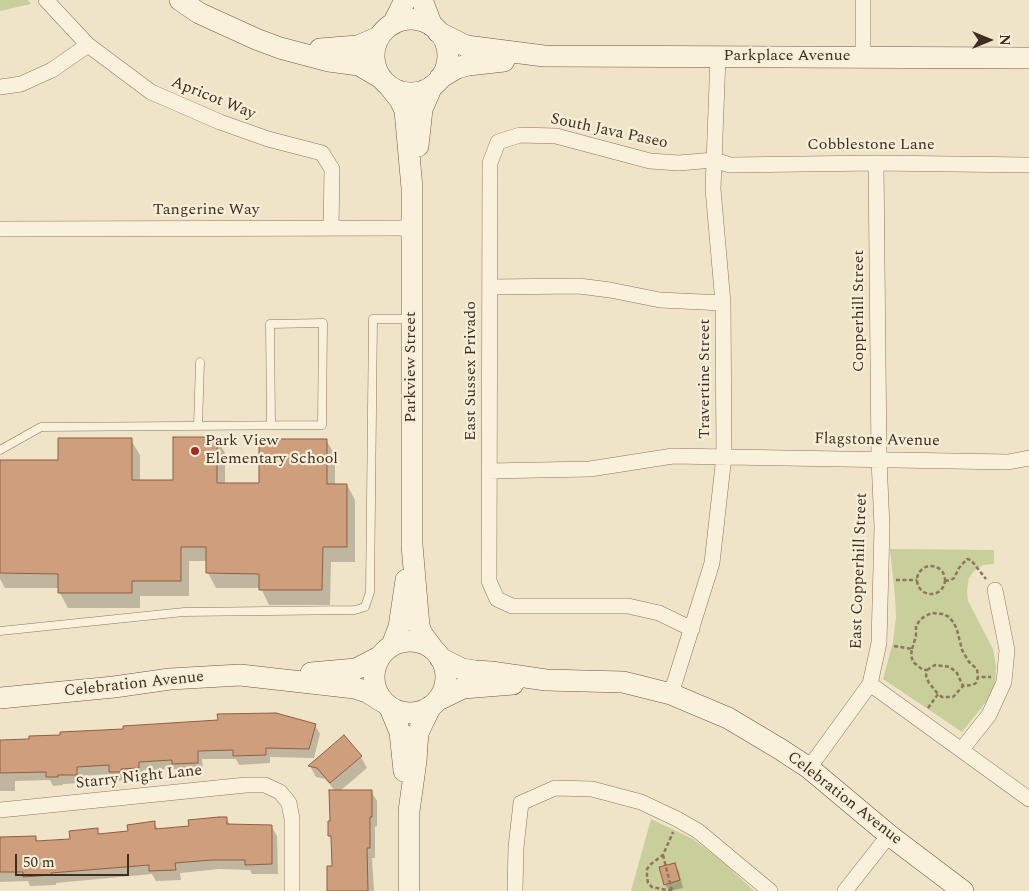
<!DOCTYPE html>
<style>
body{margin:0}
#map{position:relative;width:1029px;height:891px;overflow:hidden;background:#f0e4c8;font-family:Spectral,serif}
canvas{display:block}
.north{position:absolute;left:964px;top:15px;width:50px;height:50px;-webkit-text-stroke:4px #f7eed8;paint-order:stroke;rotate:90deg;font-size:14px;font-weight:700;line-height:20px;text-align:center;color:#3d2e20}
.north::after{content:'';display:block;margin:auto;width:18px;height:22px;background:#3d2e20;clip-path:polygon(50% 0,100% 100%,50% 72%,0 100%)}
.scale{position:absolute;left:15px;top:854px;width:114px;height:22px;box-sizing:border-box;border:2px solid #3d2e20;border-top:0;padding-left:6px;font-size:15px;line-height:18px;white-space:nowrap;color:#3d2e20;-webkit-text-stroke:4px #f7eed8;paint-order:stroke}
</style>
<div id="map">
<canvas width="1029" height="891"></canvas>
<div class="north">N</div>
<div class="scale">50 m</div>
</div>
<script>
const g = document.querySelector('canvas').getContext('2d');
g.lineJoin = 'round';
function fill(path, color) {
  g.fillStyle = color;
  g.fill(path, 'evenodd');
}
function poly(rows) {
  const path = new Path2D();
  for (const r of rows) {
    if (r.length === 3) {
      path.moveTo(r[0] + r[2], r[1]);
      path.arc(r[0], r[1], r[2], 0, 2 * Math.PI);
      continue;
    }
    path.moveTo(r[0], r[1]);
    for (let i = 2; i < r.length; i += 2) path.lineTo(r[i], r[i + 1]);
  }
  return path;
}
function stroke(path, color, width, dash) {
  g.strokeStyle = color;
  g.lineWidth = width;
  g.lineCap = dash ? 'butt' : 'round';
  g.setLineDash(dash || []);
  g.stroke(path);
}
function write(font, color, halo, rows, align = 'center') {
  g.font = font + ' Spectral,serif';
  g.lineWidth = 4.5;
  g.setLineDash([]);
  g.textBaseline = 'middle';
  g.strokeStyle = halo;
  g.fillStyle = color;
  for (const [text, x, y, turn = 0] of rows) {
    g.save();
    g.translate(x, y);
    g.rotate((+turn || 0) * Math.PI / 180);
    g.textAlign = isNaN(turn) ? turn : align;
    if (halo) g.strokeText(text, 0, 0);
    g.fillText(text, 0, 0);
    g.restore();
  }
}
const green = poly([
 [0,0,28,0,31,4,0,11],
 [890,549,994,550,994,564,983,565,974,571,969,578,967,590,968,601,993,649,996,666,995,686,986,702,962,732,883,679,893,642,896,617,895,596],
 [651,819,693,839,724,863,754,891,631,891]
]);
const shadow = poly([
 [216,438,225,453,225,484,261,484,326,440,335,455,335,485,347,485,355,500,355,562,331,562,330,605,269,605,261,588,216,588,208,573,208,561,189,561,189,596,140,596,140,608,68,608,60,593,60,588,5,588,0,579,0,461,59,461,131,440,140,455,140,481,174,481],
 [219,721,315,725,320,734,314,758,270,757,270,763,239,765,236,759,202,759,203,771,179,773,176,769,143,770,144,777,125,777,125,780,115,781,111,774,81,776,82,783,63,784,63,785,53,786,50,780,15,781,15,791,0,791,0,741,62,737,62,734],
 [361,757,367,768,340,791,371,791,377,801,377,826,375,827,375,858,372,858,374,891,328,891,333,867,332,841,329,835,336,792,325,779,316,777,310,766],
 [226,818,230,825,271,826,277,836,278,874,252,874,250,870,219,869,180,873,181,880,156,881,152,874,56,883,56,885,30,886,28,881,0,882,0,838,35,837,38,842,71,840,97,830,100,835,129,832,154,823,159,830,190,827],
 [675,864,679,872,683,888,669,891,665,884]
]);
const building = poly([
 [173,437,217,437,217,483,259,483,259,439,327,439,327,484,347,484,347,547,323,547,322,590,259,590,259,574,206,573,206,547,181,547,181,581,132,581,132,593,58,593,58,574,0,573,0,460,58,460,58,438,132,438,132,480,173,480,173,437],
 [276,713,316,724,309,749,266,748,266,755,233,756,233,750,198,751,198,763,172,764,172,760,139,762,139,768,121,769,121,772,109,772,109,765,77,767,77,775,58,775,58,777,46,777,46,772,0,773,0,740,29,739,29,736,60,735,60,732,123,729,123,726,218,720,217,714,276,713],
 [344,735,362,756,330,783,317,768,308,766,344,735],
 [329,790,372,790,372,817,370,817,370,848,367,848,368,891,327,891,327,866,332,866,331,836,328,836,328,821,330,821,329,790],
 [219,817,227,817,227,824,272,825,272,864,245,865,245,860,212,860,175,863,176,870,149,871,149,865,51,873,51,875,23,877,23,872,0,872,0,837,36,836,36,841,70,839,69,831,98,828,98,834,128,831,127,825,155,821,155,829,189,826,188,820,219,817],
 [675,863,680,880,664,885,659,867,675,863]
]);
const path = poly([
 [931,580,14],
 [896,580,917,580],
 [945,581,951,580,954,578,959,568,967,559,971,560,986,579],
 [894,646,912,649,911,655,913,662,923,670,927,670,926,676,929,683,938,694],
 [912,649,916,636,916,626,920,620,925,616,932,613,943,614,949,617,954,623,957,630,962,650,969,662,977,669,978,677],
 [927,670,935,665,950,667,957,673,963,686],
 [928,708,938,694,942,697,953,697,963,686,972,685,976,683,978,677,991,677],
 [663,855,672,891],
 [672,891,652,887,648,883,647,877,647,869,651,864,663,855,673,832]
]);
const lane = poly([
 [198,426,200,362],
 [0,450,41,427,322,425,323,323,270,324,271,425],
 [0,631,184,612,355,610,365,607,370,592,373,319,410,319]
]);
const street = poly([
 [46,0,88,45,151,92,220,122,268,139,322,153,332,169,331,228],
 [863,58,863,0],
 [0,87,21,84,52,70,88,45],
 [0,229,412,228],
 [490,287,579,286,610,290,660,300,723,303],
 [489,471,590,469,673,456,1008,462,1029,458],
 [692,629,659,613,628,606,512,606,497,599,489,581,490,163,498,142,520,135,556,136,650,161,679,163,714,160,730,165,876,163,1029,165],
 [870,684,1029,799],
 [671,694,712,563,724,456,723,303,713,189,718,57],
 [962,749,989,715,1004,682,1007,650,995,590],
 [809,768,870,684,879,643,882,527,879,459,876,163],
 [0,810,246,785,265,785,280,792,289,803,292,819,292,891],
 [515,891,516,847,521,803,555,788,592,789,641,802,677,819,698,831,770,891],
 [845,891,889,835]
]);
const secondary = poly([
 [180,0,199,13,256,39,280,48,329,61,359,65,381,78],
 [422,0,432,26],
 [411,56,37],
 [393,24,405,0],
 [438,32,466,46,544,56,1029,58],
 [320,49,358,46,379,37],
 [440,78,457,68,468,65,504,61],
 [389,86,400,100,405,110,412,188,412,545,419,626,422,634,434,650],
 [418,146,422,109,432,86],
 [410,677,36],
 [392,645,399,627,406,580],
 [440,658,462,669,475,671,491,672,546,680,623,682,671,694,728,718,780,749,809,768,889,835,963,891],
 [311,673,356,669,379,657],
 [0,698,114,687,170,679,240,675,355,688,367,692,383,702],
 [438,700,463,688,513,684],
 [390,708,400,732,404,771],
 [409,891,409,811,416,761,417,745,418,733,424,720,431,706]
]);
const markers = [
 [195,451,5,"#9e2a2b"]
];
const streetNames = [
 ["Parkplace Avenue",787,57],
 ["Apricot Way",213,99,22],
 ["South Java Paseo",609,132,12],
 ["Cobblestone Lane",871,146],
 ["Tangerine Way",206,211],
 ["Copperhill Street",860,311,-90],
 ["Parkview Street",412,367,-90],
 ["East Sussex Privado",472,371,-90],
 ["Travertine Street",706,379,-90],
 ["Flagstone Avenue",877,441,1],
 ["East Copperhill Street",860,571,-88],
 ["Celebration Avenue",134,685,-6],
 ["Starry Night Lane",139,778,-6],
 ["Celebration Avenue",844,799,38]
];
const poiNames = [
 ["Park View",205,442],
 ["Elementary School",205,460]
];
fill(green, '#c9cf9b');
fill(shadow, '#0003');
fill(building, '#cf9f7d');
stroke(building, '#8d5f41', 1);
stroke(lane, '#8d765c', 9);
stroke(street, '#8d765c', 16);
stroke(secondary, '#6f573f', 22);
stroke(path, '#8d765c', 2.5, [4, 2.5]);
stroke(lane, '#faf1dc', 8);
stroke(street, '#faf1dc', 15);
stroke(secondary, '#faf1dc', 21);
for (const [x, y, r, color] of markers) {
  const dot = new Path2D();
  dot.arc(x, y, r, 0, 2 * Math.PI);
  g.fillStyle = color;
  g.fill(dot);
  stroke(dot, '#f7eed8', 2);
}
write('16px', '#3d2e20', '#f7eed8', streetNames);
write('16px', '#3d2e20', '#f7eed8', poiNames, 'left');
</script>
